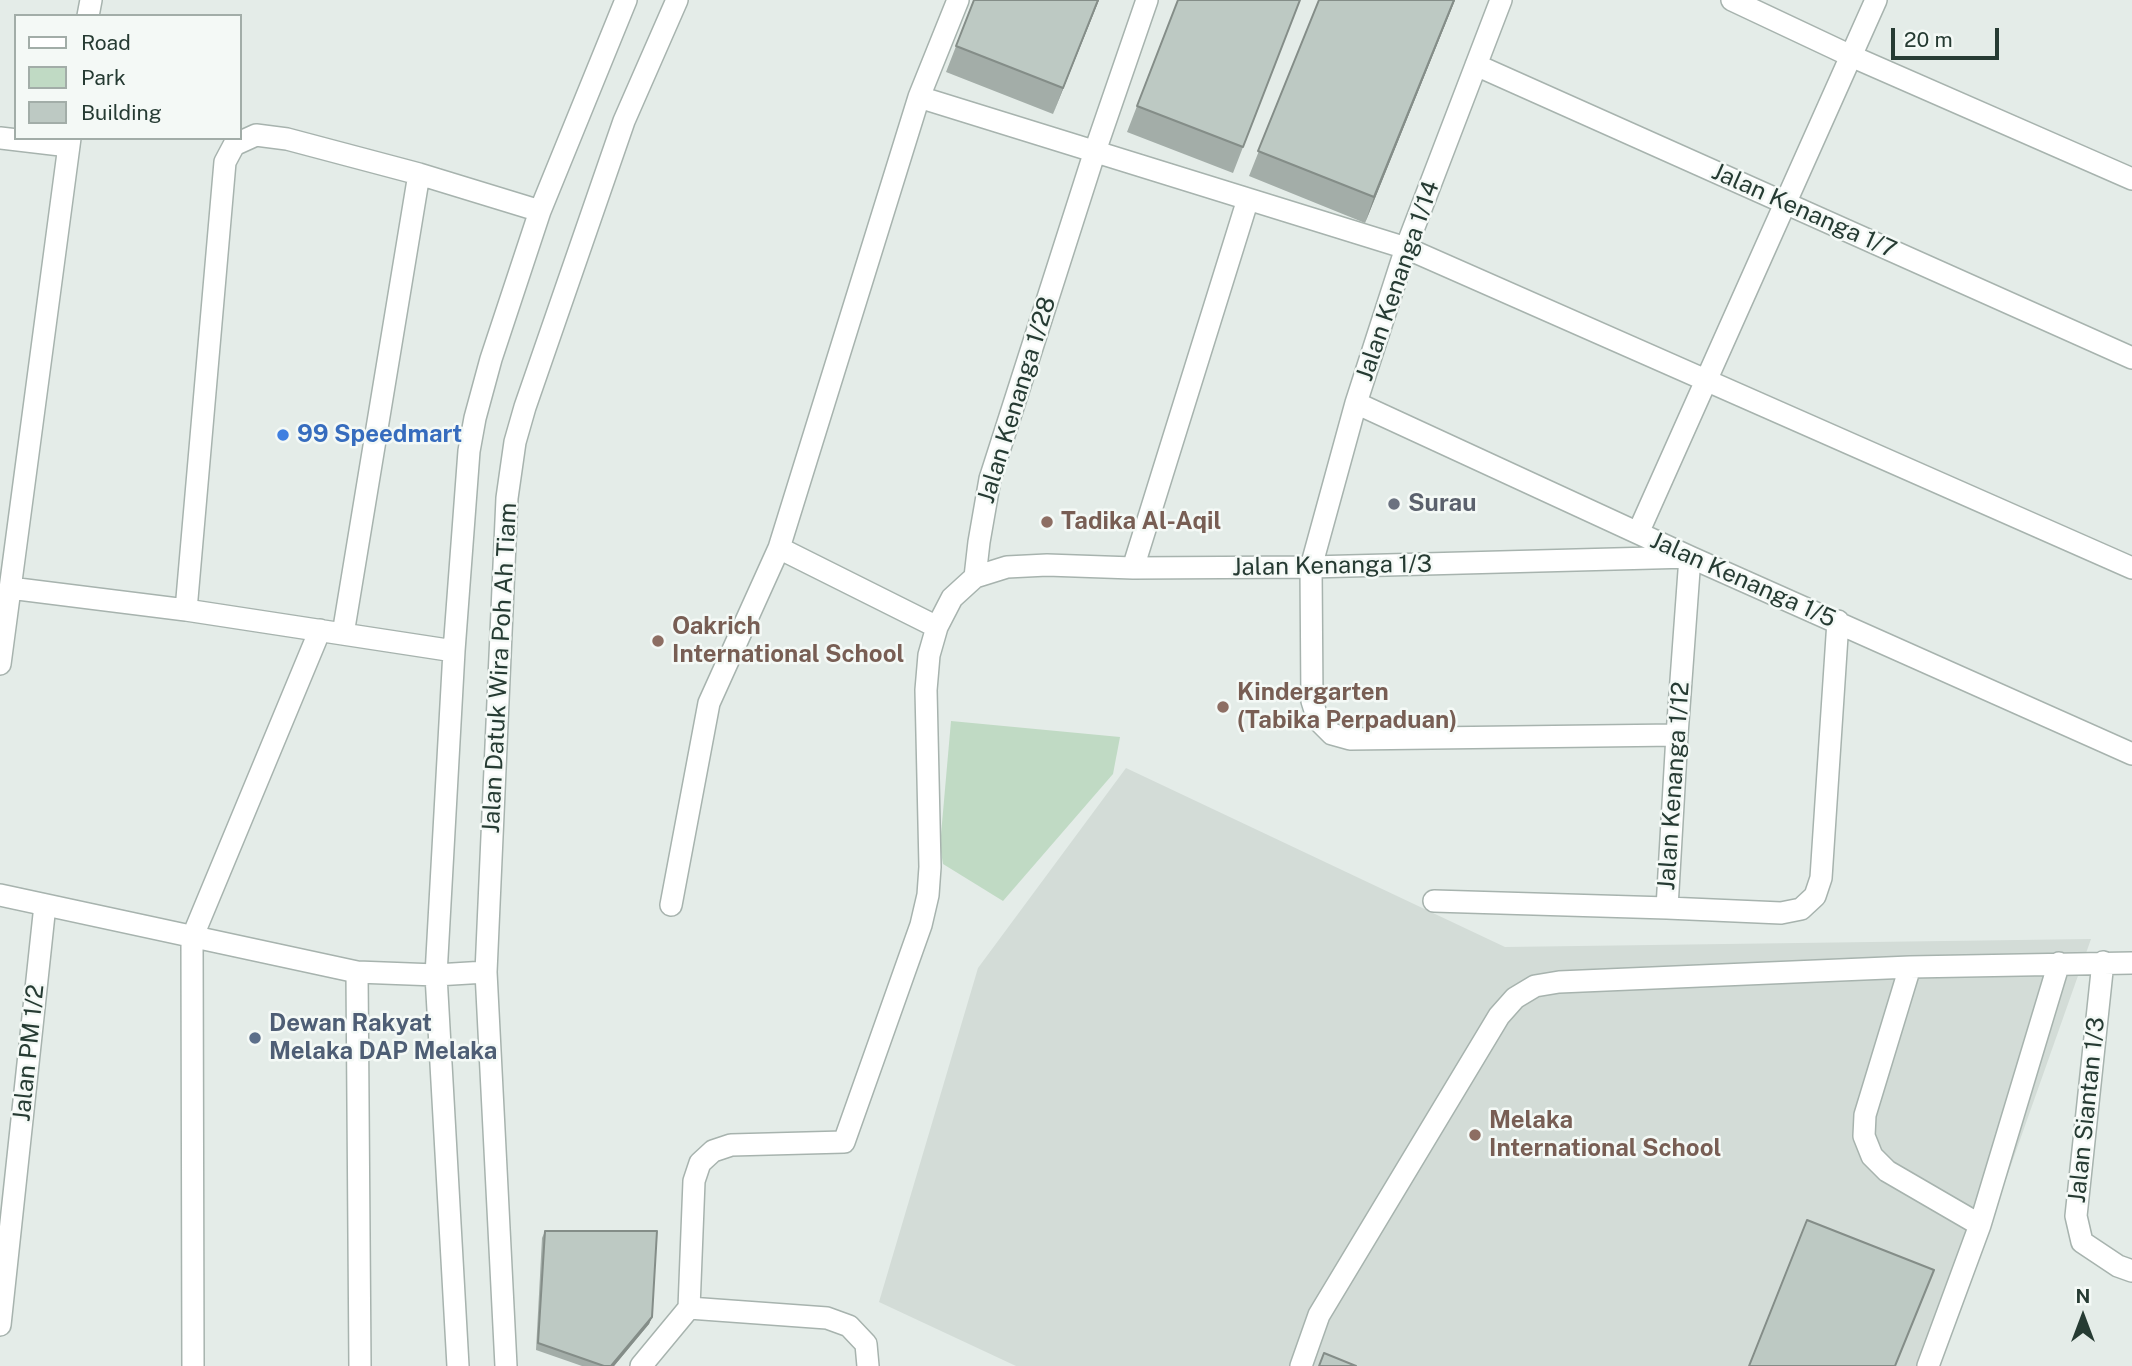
<!DOCTYPE html>
<style>
body{margin:0}
#map{position:relative;width:2132px;height:1366px;overflow:hidden;background:#e4ece8;font-family:"Public Sans",sans-serif}
canvas{display:block}
.legend{position:absolute;left:14px;top:14px;width:228px;height:126px;box-sizing:border-box;background:#f4f9f6;border:2px solid #a2ada8;margin:0;padding:9px 12px;list-style:none;font-size:21px;color:#263b33}
.legend li{display:flex;align-items:center;gap:14px;height:35px}
.legend b{width:35px;border:2px solid #a2ada8}
.north{position:absolute;left:2048px;top:1282px;width:70px;height:70px;-webkit-text-stroke:5px #f4f9f6;paint-order:stroke;rotate:0deg;font-size:19px;font-weight:700;line-height:28px;text-align:center;color:#263b33}
.north::after{content:'';display:block;margin:auto;width:24px;height:32px;background:#263b33;clip-path:polygon(50% 0,100% 100%,50% 72%,0 100%)}
.scale{position:absolute;left:1891px;top:28px;width:108px;height:32px;box-sizing:border-box;border:4px solid #263b33;border-top:0;padding-left:9px;font-size:21px;line-height:24px;white-space:nowrap;color:#263b33;-webkit-text-stroke:5px #f4f9f6;paint-order:stroke}
</style>
<div id="map">
<canvas width="2132" height="1366"></canvas>
<ul class="legend">
<li><b style="height:9px;background:#fff"></b>Road</li>
<li><b style="height:19px;background:#c0dac4"></b>Park</li>
<li><b style="height:19px;background:#bdc9c3"></b>Building</li>
</ul>
<div class="north">N</div>
<div class="scale">20 m</div>
</div>
<script>
const g = document.querySelector('canvas').getContext('2d');
g.lineJoin = 'round';
function fill(path, color) {
  g.fillStyle = color;
  g.fill(path, 'evenodd');
}
function poly(rows) {
  const path = new Path2D();
  for (const r of rows) {
    path.moveTo(r[0], r[1]);
    for (let i = 2; i < r.length; i += 2) path.lineTo(r[i], r[i + 1]);
  }
  return path;
}
function stroke(path, color, width, dash) {
  g.strokeStyle = color;
  g.lineWidth = width;
  g.lineCap = dash ? 'butt' : 'round';
  g.setLineDash(dash || []);
  g.stroke(path);
}
function write(font, color, halo, rows, align = 'center') {
  g.font = font + ' "Public Sans",sans-serif';
  g.lineWidth = 5;
  g.setLineDash([]);
  g.textBaseline = 'middle';
  g.strokeStyle = halo;
  g.fillStyle = color;
  for (const [text, x, y, turn = 0] of rows) {
    g.save();
    g.translate(x, y);
    g.rotate((+turn || 0) * Math.PI / 180);
    g.textAlign = isNaN(turn) ? turn : align;
    if (halo) g.strokeText(text, 0, 0);
    g.fillText(text, 0, 0);
    g.restore();
  }
}
const built = poly([
 [1126,768,1505,947,2091,939,1940,1366,1016,1366,879,1302,978,968]
]);
const green = poly([
 [951,721,1120,737,1113,774,1003,901,943,864,940,846]
]);
const minor = poly([
 [1501,0,1406,248,1356,403,1311,567,1312,701,1318,720,1332,734,1350,739,1677,735],
 [1732,0,1851,56,2132,179],
 [88,16,91,0],
 [1476,65,2132,358],
 [919,97,1406,248,2132,568],
 [0,138,69,146],
 [1356,403,1690,557,2132,754],
 [1638,533,1876,0],
 [1133,568,1248,199],
 [975,577,1007,567,1047,565,1133,568,1311,567,1690,557,1677,735,1667,908,1434,901],
 [10,588,186,610,454,651],
 [186,610,225,162,234,145,256,135,287,139,419,174,540,211],
 [937,627,779,548,919,97,958,0],
 [343,634,419,174],
 [0,664,70,138],
 [0,895,357,972,436,975,486,972],
 [671,905,709,703,779,548],
 [1667,908,1781,913,1801,909,1815,896,1821,878,1838,621],
 [2103,962,2076,1216,2082,1242,2118,1266,2132,1271],
 [1910,967,1865,1115,1864,1136,1872,1156,1887,1171,1980,1225],
 [357,972,360,1366],
 [689,1308,827,1318,849,1326,866,1344,868,1366],
 [0,1325,45,905],
 [193,1366,192,938,320,630],
 [458,1366,436,975,454,651,469,451,475,418,491,359,540,211,626,0],
 [506,1366,486,972,507,498,515,442,525,407,624,121,677,0],
 [641,1366,689,1308,694,1181,700,1163,713,1151,731,1145,844,1142,921,925,928,895,930,867,926,690,929,655,937,627,952,598,975,577,979,542,990,479,1095,151,1147,0],
 [1301,1366,1319,1315,1499,1016,1515,998,1535,986,1559,982,1910,967,2132,963],
 [1928,1366,1980,1225,2059,963]
]);
const wall = poly([
 [974,0,1099,0,1053,114,946,72],
 [1178,0,1300,0,1233,173,1127,132],
 [1319,0,1455,0,1365,223,1249,176],
 [545,1231,652,1317,649,1324,614,1366,582,1366,536,1350,542,1238]
]);
const shadedWall = poly([
 [1098,0,1099,0,1053,114,1063,88],
 [1454,0,1455,0,1365,223,1374,197],
 [652,1317,649,1324,614,1366,611,1366]
]);
const building = poly([
 [974,0,1098,0,1063,88,956,46,974,0],
 [1178,0,1300,0,1243,147,1137,106,1178,0],
 [1319,0,1454,0,1374,197,1258,151,1319,0],
 [1807,1220,1934,1270,1895,1366,1749,1366,1807,1220],
 [545,1231,657,1231,652,1317,611,1366,604,1366,538,1343,545,1231],
 [1324,1353,1356,1366,1319,1366,1324,1353]
]);
const markers = [
 [283,435,7,"#3f7fe0"],
 [1394,504,7,"#6b7280"],
 [1047,522,7,"#8d6e63"],
 [658,641,7,"#8d6e63"],
 [1223,707,7,"#8d6e63"],
 [255,1038,7,"#5c6f8a"],
 [1475,1135,7,"#8d6e63"]
];
const streetNames = [
 ["Jalan Kenanga 1/7",1804,211,24],
 ["Jalan Kenanga 1/14",1398,281,-71],
 ["Jalan Kenanga 1/28",1017,400,-73],
 ["Jalan Kenanga 1/3",1332,566,-1],
 ["Jalan Kenanga 1/5",1743,580,24],
 ["Jalan Datuk Wira Poh Ah Tiam",500,668,-87],
 ["Jalan Kenanga 1/12",1674,786,-86],
 ["Jalan PM 1/2",29,1053,-84],
 ["Jalan Siantan 1/3",2087,1110,-84]
];
const shopNames = [
 ["99 Speedmart",297,435]
];
const worshipNames = [
 ["Surau",1408,504]
];
const educationNames = [
 ["Tadika Al-Aqil",1061,522],
 ["Oakrich",672,627],
 ["International School",672,655],
 ["Kindergarten",1237,693],
 ["(Tabika Perpaduan)",1237,721],
 ["Melaka",1489,1121],
 ["International School",1489,1149]
];
const serviceNames = [
 ["Dewan Rakyat",269,1024],
 ["Melaka DAP Melaka",269,1052]
];
fill(built, '#d3dcd7');
fill(green, '#c0dac4');
stroke(minor, '#a7b3ae', 24);
stroke(minor, '#fff', 21);
fill(wall, '#a3ada8');
fill(shadedWall, '#848d88');
fill(building, '#bdc9c3');
stroke(building, '#848d88', 2);
for (const [x, y, r, color] of markers) {
  const dot = new Path2D();
  dot.arc(x, y, r, 0, 2 * Math.PI);
  g.fillStyle = color;
  g.fill(dot);
  stroke(dot, '#f4f9f6', 2.5);
}
write('24px', '#263b33', '#f4f9f6', streetNames);
write('bold 24px', '#366cbe', '#f4f9f6', shopNames, 'left');
write('bold 24px', '#5b616d', '#f4f9f6', worshipNames, 'left');
write('bold 24px', '#785e54', '#f4f9f6', educationNames, 'left');
write('bold 24px', '#4e5e75', '#f4f9f6', serviceNames, 'left');
</script>
